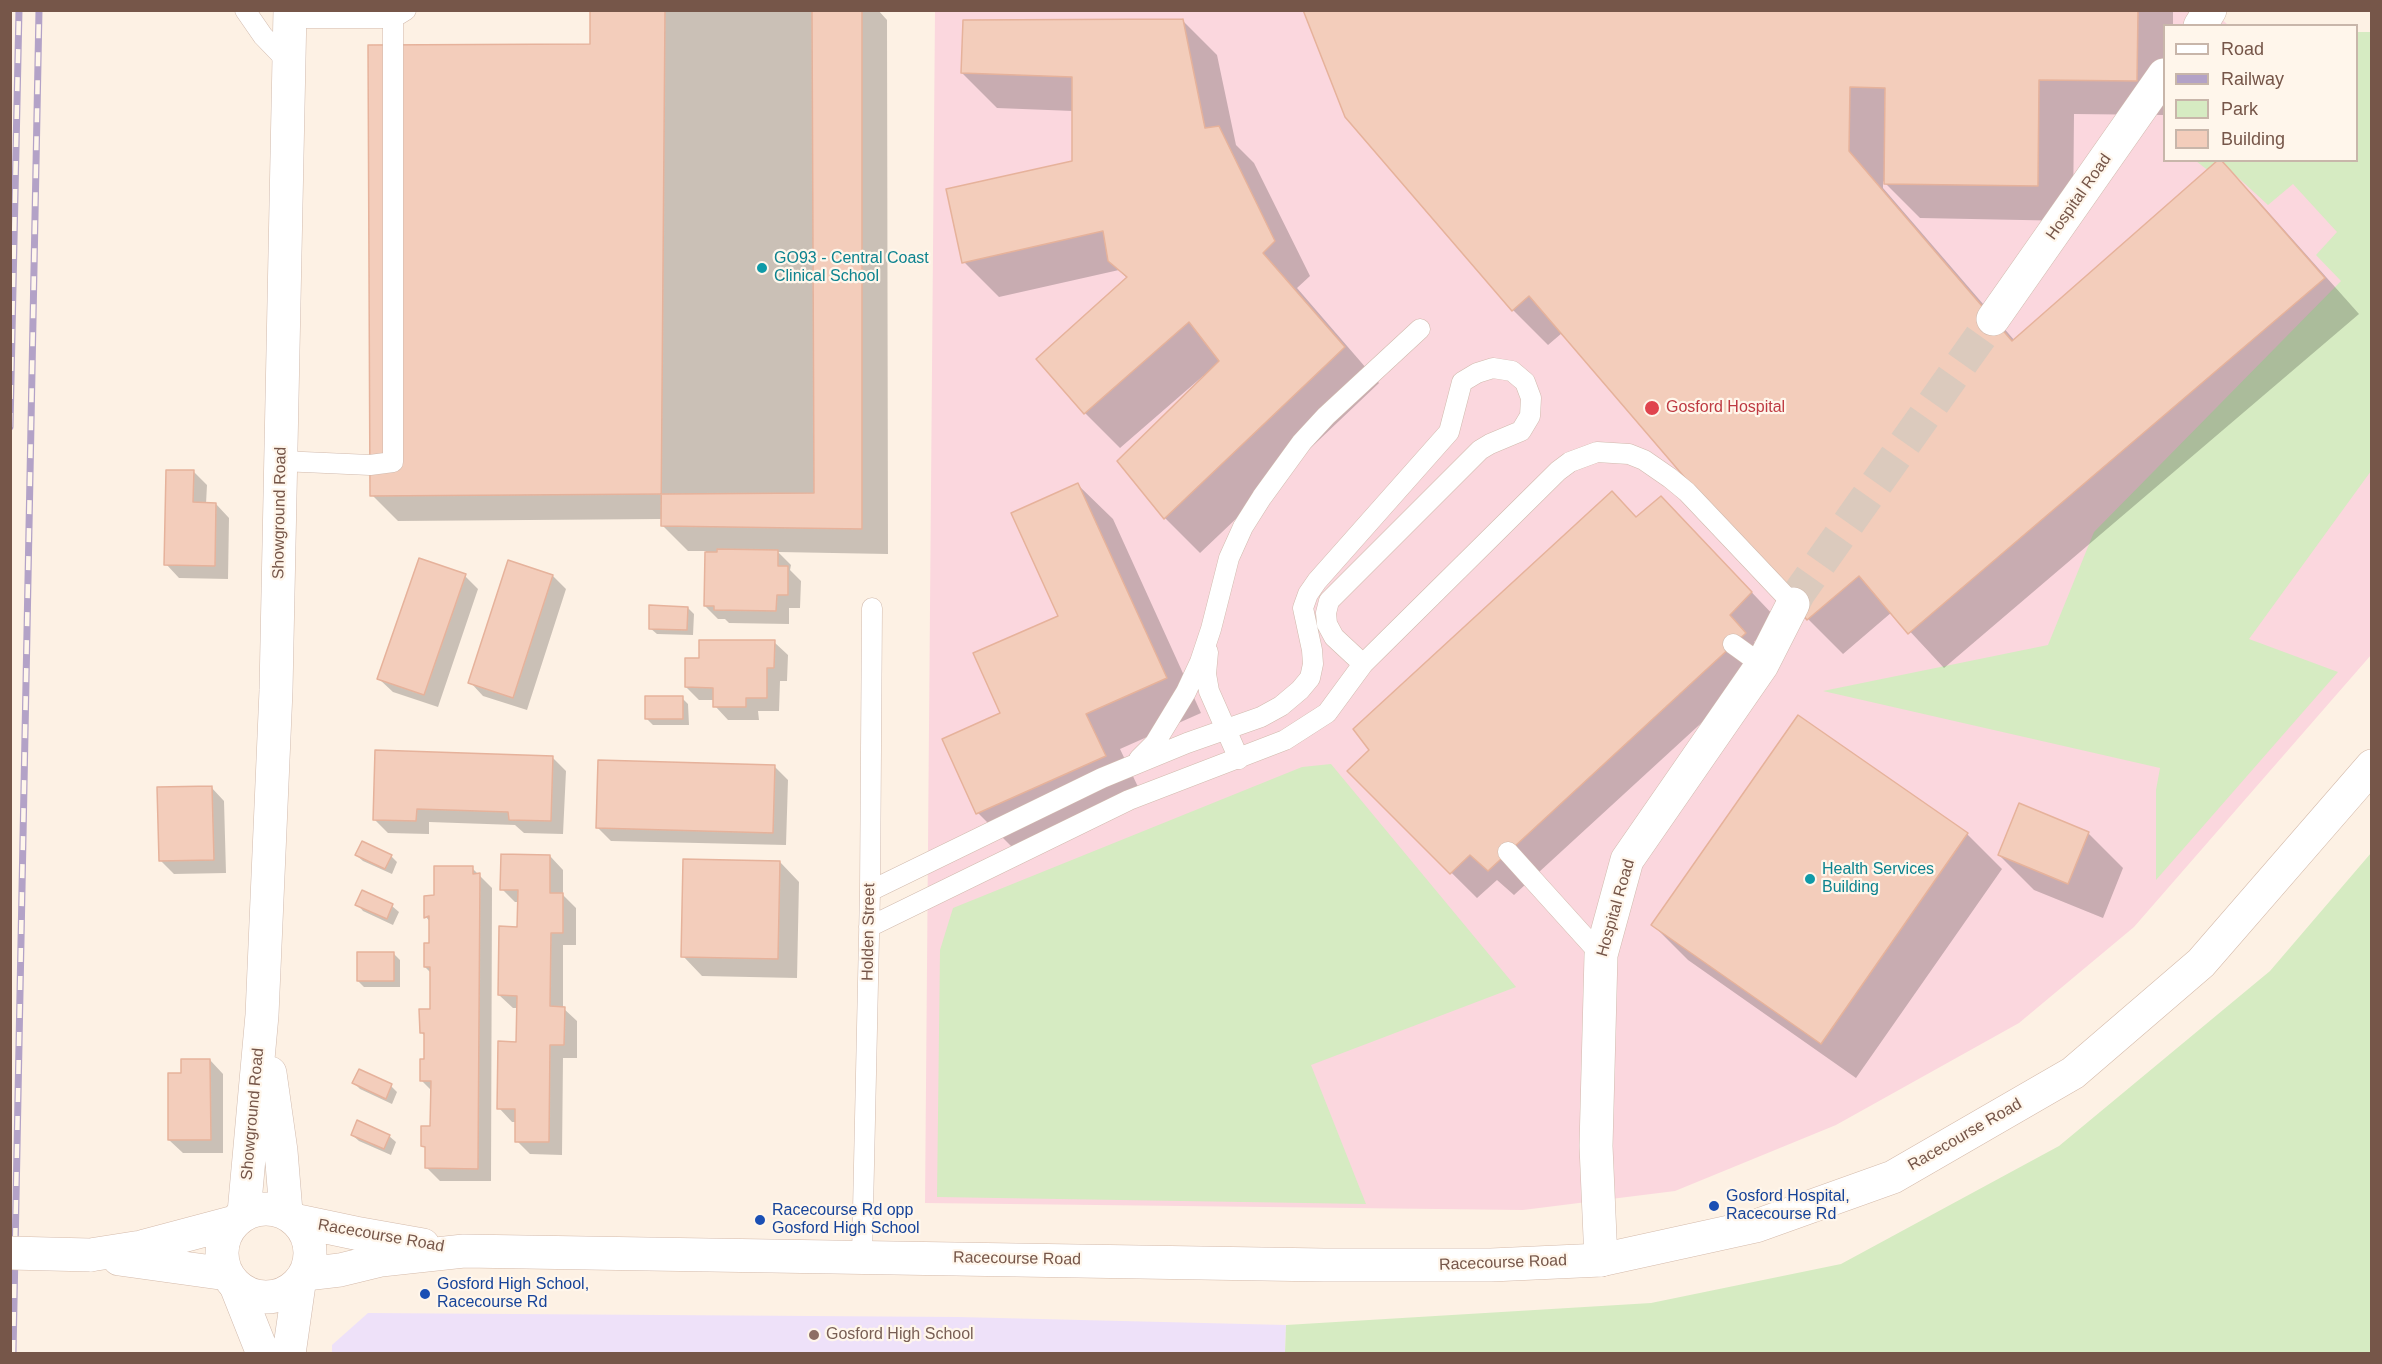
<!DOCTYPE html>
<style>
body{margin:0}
#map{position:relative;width:2382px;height:1364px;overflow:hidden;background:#fdf1e4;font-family:Arial,sans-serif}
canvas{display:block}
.frame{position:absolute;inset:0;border:12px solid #765649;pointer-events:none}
.legend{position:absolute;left:2163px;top:24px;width:195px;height:138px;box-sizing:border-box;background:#fff6eb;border:2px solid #c8b6aa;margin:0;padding:8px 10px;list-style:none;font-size:18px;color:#765649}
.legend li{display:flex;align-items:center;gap:12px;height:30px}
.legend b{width:30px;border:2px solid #c8b6aa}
</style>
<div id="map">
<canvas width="2382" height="1364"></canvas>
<div class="frame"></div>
<ul class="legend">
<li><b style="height:8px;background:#fff"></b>Road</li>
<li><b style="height:8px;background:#b3a2c7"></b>Railway</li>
<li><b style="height:16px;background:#d6ebc2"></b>Park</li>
<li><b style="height:16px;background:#f3cdbb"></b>Building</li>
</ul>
</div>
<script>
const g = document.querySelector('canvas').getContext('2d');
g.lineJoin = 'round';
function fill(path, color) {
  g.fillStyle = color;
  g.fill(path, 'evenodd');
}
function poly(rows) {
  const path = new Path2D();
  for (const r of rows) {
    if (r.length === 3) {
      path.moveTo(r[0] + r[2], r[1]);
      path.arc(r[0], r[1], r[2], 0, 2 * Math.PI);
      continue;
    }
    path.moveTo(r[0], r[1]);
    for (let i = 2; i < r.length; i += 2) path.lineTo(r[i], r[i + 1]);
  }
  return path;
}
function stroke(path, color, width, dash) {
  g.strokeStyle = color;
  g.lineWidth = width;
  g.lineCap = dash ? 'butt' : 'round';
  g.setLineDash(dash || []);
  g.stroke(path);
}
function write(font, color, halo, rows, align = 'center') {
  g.font = font + ' Arial,sans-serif';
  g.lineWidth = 4.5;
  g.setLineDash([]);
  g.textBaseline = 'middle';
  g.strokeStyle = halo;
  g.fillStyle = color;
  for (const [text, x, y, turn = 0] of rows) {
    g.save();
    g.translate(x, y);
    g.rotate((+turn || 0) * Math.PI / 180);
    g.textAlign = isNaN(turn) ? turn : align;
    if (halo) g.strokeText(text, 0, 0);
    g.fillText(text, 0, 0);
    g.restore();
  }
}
const education = poly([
 [368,1313,958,1317,1286,1325,1285,1353,332,1353,332,1345]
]);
const medical = poly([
 [935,11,2213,11,2228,25,2164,26,2164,160,2356,160,2357,32,2371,32,2371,655,2134,927,2019,1023,1836,1125,1675,1191,1523,1210,925,1203]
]);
const green = poly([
 [2357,32,2371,32,2371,471,2249,639,2338,672,2156,880,2156,790,2160,768,1823,691,2048,645,2094,532,2341,281,2316,255,2337,232,2293,184,2268,205,2231,171,2219,179,2196,161,2356,160],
 [1331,764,1516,987,1311,1065,1366,1204,937,1197,940,950,953,908,1302,767],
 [2371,853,2371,1353,1285,1353,1286,1325,1651,1303,1841,1264,2059,1146,2270,971]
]);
const shadow = poly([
 [592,10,878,10,887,20,888,554,778,552,791,565,790,570,801,581,800,608,789,608,789,624,729,623,725,619,718,619,705,606,706,551,688,551,662,525,662,519,398,521,372,495,592,45],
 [1305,10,2173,10,2173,26,2164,26,2164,115,2074,114,2073,221,1920,218,1883,181,1883,188,2015,341,2220,161,2254,196,2359,314,1944,668,1892,612,1843,654,1808,619,1562,333,1548,345,1513,310],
 [1182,20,1217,55,1236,145,1254,163,1310,276,1297,288,1379,383,1200,553,1165,518,1119,461,1205,378,1203,376,1120,448,1085,413,1128,279,1119,270,999,297,964,262,1073,163,1073,111,997,108,962,73],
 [194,472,207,485,206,504,216,504,229,518,228,579,179,578,166,564],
 [1077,484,1113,519,1201,713,1120,749,1140,791,1013,848,978,813,1002,713,1060,616],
 [1637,518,1686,523,1777,619,1754,642,1770,660,1514,895,1497,880,1477,898,1349,771],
 [465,576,478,589,438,707,393,692,379,679],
 [553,576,566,589,527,710,483,696,470,682],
 [688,608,694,614,693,635,657,634,650,628],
 [774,642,788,655,787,681,780,681,779,711,758,711,759,720,728,720,715,706,715,700,699,700,686,687,701,660],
 [682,698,688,704,689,725,653,725,646,718],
 [552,757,566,771,563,834,524,833,515,825,429,822,429,834,388,833,375,820],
 [774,766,788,780,786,845,611,841,597,827],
 [211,787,224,801,226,873,174,874,160,860],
 [2088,833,2123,868,2103,918,2034,890,1999,855],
 [1967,834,2002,869,1856,1078,1688,960,1653,925],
 [356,855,391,856,397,862,392,874,363,861],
 [550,856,563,870,563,895,576,908,576,945,563,945,563,1008,577,1021,577,1058,563,1058,562,1155,530,1154,517,1141,517,1122,512,1122,499,1108,518,1043,518,1008,513,1008,499,995,519,928,519,902,515,902,502,889],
 [780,862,799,882,797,978,702,976,683,956],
 [472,868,492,888,491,1181,440,1181,427,1168,427,1149,423,1145,432,1128,432,1091,421,1080,425,1061,425,1036,421,1032,431,1010,431,973,425,967,431,944,431,923,426,917,426,897,436,897],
 [363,892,392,906,399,912,393,925,363,911,357,904],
 [394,954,400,960,400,987,364,987,358,981],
 [210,1060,223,1074,223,1153,183,1153,169,1140,183,1075],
 [354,1083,391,1086,397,1092,392,1104,360,1089],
 [352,1135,389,1136,396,1142,391,1155,359,1141]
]);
const building = poly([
 [590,10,812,10,814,493,370,496,368,45,590,44,590,10],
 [665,10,862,10,862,529,661,526,665,10],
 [1303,10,2138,10,2137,81,2039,80,2038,186,1884,184,1885,88,1850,87,1849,151,2012,341,2218,160,2221,160,2231,171,2325,278,1908,634,1859,576,1807,620,1529,296,1512,311,1345,117,1303,10],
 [1183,19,1205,128,1219,126,1275,241,1263,253,1345,347,1164,519,1117,461,1219,361,1189,322,1084,414,1036,359,1127,277,1108,261,1103,231,962,263,946,189,1072,161,1072,77,961,73,963,20,1183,19],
 [166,470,194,470,193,502,216,503,215,566,164,565,166,470],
 [1078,483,1167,678,1086,714,1106,756,976,814,942,739,1000,713,973,653,1058,616,1011,513,1078,483],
 [1612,491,1636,517,1661,496,1752,592,1730,615,1746,633,1488,871,1470,855,1450,874,1347,771,1369,750,1353,729,1612,491],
 [717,549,778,550,778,566,788,566,788,595,777,595,776,611,714,610,714,606,704,606,705,552,717,552,717,549],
 [419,558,466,574,424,695,377,679,419,558],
 [508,560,553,575,513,698,468,683,508,560],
 [649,605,688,607,687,630,649,629,649,605],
 [699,640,775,640,774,668,767,668,767,698,746,698,746,707,713,707,713,688,685,687,685,658,699,658,699,640],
 [645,696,683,696,683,719,645,719,645,696],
 [1798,715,1968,833,1821,1044,1651,925,1798,715],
 [375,750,553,756,551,821,509,820,508,812,417,809,416,821,373,820,375,750],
 [598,760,775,765,773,833,596,828,598,760],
 [212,786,214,860,159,861,157,787,212,786],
 [2019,803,2089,832,2068,884,1998,855,2019,803],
 [362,841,392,855,385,869,355,855,362,841],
 [501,854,550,855,550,893,563,893,563,933,551,933,550,1006,565,1007,564,1045,550,1045,549,1142,515,1142,515,1109,497,1109,498,1041,516,1042,517,996,498,995,499,926,517,927,518,890,500,890,501,854],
 [683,859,780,861,778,959,681,957,683,859],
 [434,866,473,866,473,874,480,873,478,1169,425,1168,425,1147,421,1146,421,1126,430,1126,431,1081,420,1081,420,1059,424,1059,424,1033,420,1033,419,1009,430,1009,430,967,424,967,424,943,429,943,429,916,424,918,424,896,434,895,434,866],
 [362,890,393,904,387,919,355,905,362,890],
 [357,952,394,952,394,981,357,981,357,952],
 [181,1059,210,1059,211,1140,168,1140,168,1073,181,1073,181,1059],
 [359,1069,392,1084,386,1099,352,1083,359,1069],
 [357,1120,390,1135,384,1149,351,1135,357,1120]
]);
const minorTunnel = poly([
 [1793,604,1799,593,1993,319]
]);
const service = poly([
 [245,10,263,36,290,64],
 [290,18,393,18,406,10],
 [281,461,370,465,393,462,393,18],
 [1733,644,1762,665],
 [1208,652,1206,674,1209,691,1239,759],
 [1363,664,1558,471,1570,462,1597,452,1629,454,1644,460,1670,478,1687,492,1793,604],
 [1139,759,1155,743,1186,692,1200,662,1211,629,1229,558,1243,527,1262,497,1302,442,1326,416,1420,329],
 [1508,852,1601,955],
 [869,927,1129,800,1285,740,1327,713,1363,664,1334,637,1327,624,1326,613,1329,601,1480,450,1490,444,1521,431,1530,416,1531,398,1525,382,1512,371,1493,368,1477,373,1462,382,1449,432,1317,581,1308,594,1303,608,1312,650,1313,664,1310,678,1300,690,1281,706,1261,717,1187,743,1102,778,870,891],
 [862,1256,870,891,872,608]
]);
const minor = poly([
 [2200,26,2210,10],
 [1993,319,2164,75],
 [1601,1260,1596,1146,1601,955,1627,860,1762,665,1793,604]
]);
const tertiary = poly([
 [270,1073,281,1151,286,1212],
 [244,1213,262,1015,276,690,290,10],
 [236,1286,263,1354],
 [289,1354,299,1284]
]);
const secondary = poly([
 [266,1253,44],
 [298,1221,355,1233,423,1245],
 [90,1255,141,1247,235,1222],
 [119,1259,227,1274],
 [306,1274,340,1270,381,1260,464,1251,1324,1265,1491,1265,1601,1260,1756,1226,1893,1177,2073,1073,2201,963,2372,766]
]);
const rail = poly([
 [10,427,19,10],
 [13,1354,39,10]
]);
const secondaryBridge = poly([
 [10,1253,90,1255]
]);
const markers = [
 [762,268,6,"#0f9aa8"],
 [1652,408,8,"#e0444e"],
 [1810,879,6,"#0f9aa8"],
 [1714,1206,6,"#1a4fb4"],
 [760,1220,6,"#1a4fb4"],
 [425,1294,6,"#1a4fb4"],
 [814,1335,6,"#8d6e63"]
];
const streetNames = [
 ["Hospital Road",2079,197,-55],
 ["Showground Road",280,513,-89],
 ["Hospital Road",1616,908,-74],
 ["Holden Street",869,932,-89],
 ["Showground Road",253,1114,-85],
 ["Racecourse Road",1965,1135,-30],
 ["Racecourse Road",381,1236,10],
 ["Racecourse Road",1017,1259,1],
 ["Racecourse Road",1503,1263,-2]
];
const cultureNames = [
 ["GO93 - Central Coast",774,259],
 ["Clinical School",774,277],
 ["Health Services",1822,870],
 ["Building",1822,888]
];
const healthNames = [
 ["Gosford Hospital",1666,408]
];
const transitNames = [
 ["Gosford Hospital,",1726,1197],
 ["Racecourse Rd",1726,1215],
 ["Racecourse Rd opp",772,1211],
 ["Gosford High School",772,1229],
 ["Gosford High School,",437,1285],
 ["Racecourse Rd",437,1303]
];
const educationNames = [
 ["Gosford High School",826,1335]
];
fill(education, '#eee1f9');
fill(medical, '#fbd7de');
fill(green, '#d6ebc2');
fill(shadow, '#0003');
fill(building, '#f3cdbb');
stroke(building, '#e6b29b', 1.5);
stroke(minorTunnel, '#dbcabd', 33, [33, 16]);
stroke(service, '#d1baad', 21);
stroke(minor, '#d1baad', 34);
stroke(tertiary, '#d1baad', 34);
stroke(secondary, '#d4baaa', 34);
stroke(service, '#fff', 20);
stroke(minor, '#fff', 33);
stroke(tertiary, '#fff', 33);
stroke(secondary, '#fff', 33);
stroke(rail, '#b3a2c7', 7);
stroke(rail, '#fff6eb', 4.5, [14]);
stroke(secondaryBridge, '#d4baaa', 34, []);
stroke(secondaryBridge, '#fff', 33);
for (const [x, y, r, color] of markers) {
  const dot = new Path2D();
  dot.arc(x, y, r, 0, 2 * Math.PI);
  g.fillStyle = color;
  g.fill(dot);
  stroke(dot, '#fff6eb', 2);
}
write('16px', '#765649', '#fff6eb', streetNames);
write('16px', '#0d838f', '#fff6eb', cultureNames, 'left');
write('16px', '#be3a42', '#fff6eb', healthNames, 'left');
write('16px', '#164399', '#fff6eb', transitNames, 'left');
write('16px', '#785e54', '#fff6eb', educationNames, 'left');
</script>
